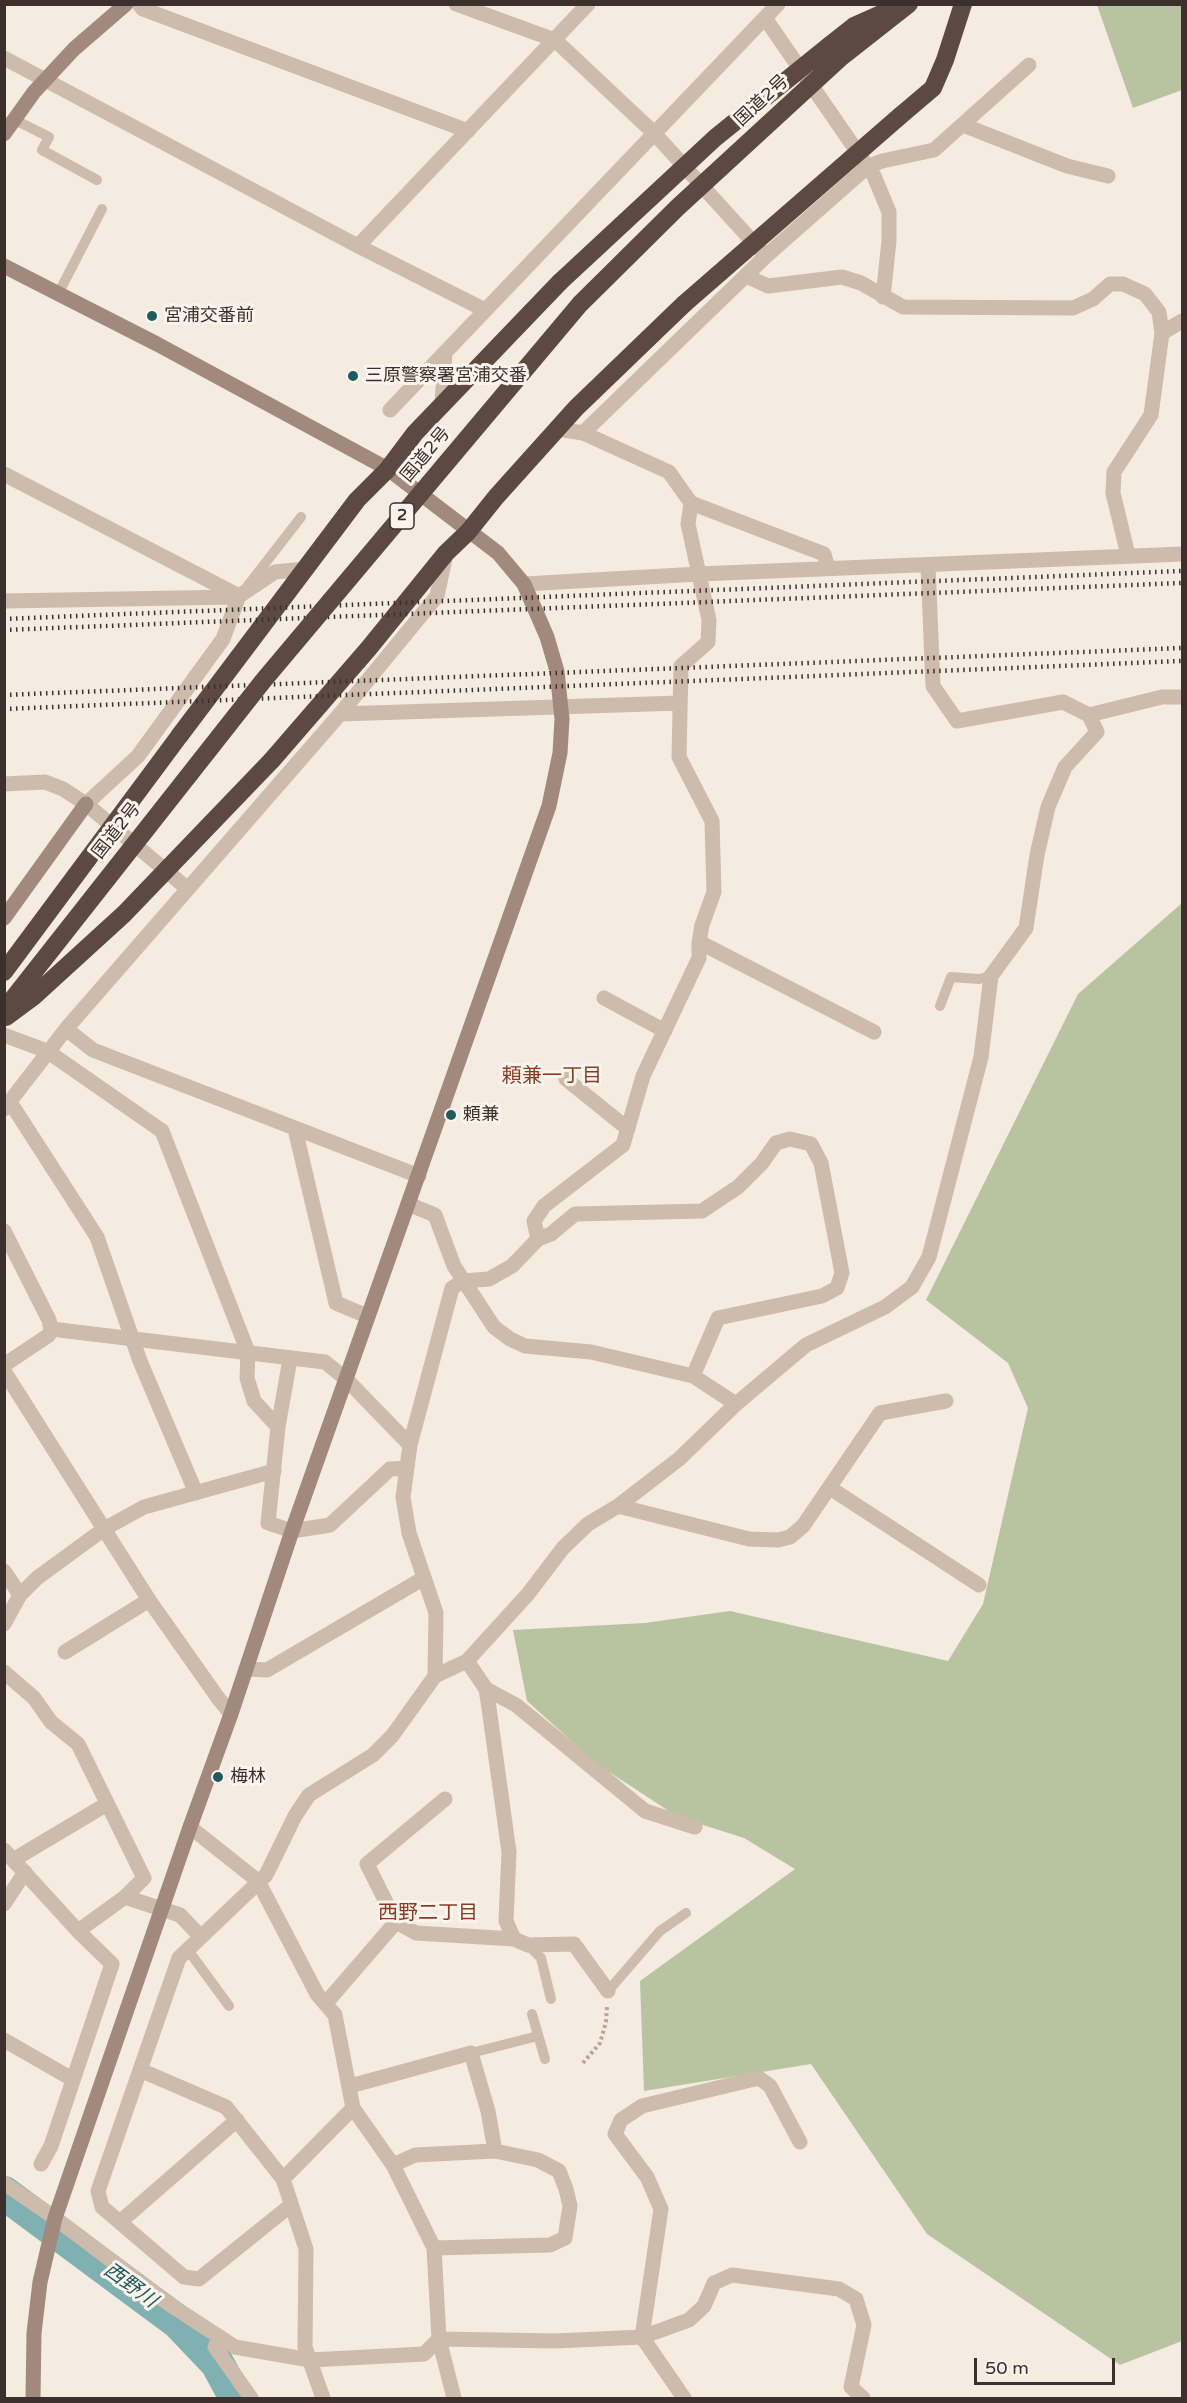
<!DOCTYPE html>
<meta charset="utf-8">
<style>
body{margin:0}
#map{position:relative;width:1187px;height:2403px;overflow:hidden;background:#f4ebe1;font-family:"Varela Round",sans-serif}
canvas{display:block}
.frame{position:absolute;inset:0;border:6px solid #3b302b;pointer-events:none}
.scale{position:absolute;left:974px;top:2358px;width:141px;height:27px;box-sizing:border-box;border:3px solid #3b302b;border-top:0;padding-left:8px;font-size:18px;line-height:21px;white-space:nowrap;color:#3b302b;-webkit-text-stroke:4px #fbf5ee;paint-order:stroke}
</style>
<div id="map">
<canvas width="1187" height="2403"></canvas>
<div class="frame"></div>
<div class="scale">50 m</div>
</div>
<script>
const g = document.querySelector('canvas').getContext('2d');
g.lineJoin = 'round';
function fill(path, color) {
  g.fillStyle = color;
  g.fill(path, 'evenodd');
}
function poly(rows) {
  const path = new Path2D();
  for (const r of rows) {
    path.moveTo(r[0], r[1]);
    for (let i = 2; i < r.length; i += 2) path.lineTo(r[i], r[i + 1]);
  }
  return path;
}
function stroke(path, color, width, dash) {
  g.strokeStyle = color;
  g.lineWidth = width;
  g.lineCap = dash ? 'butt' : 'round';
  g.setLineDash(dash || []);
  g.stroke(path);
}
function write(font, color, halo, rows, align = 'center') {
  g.font = font + ' "Varela Round","Noto Sans JP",sans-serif';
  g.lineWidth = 6;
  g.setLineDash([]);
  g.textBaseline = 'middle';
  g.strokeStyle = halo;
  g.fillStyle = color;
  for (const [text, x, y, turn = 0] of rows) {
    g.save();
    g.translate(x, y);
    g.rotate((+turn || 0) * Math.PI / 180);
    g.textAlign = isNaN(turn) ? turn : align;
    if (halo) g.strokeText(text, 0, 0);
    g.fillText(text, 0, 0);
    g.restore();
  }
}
const green = poly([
 [1097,5,1182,5,1182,90,1133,108],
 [1182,903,1182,2341,1120,2365,927,2234,811,2064,644,2091,640,1981,795,1869,744,1838,678,1817,597,1764,527,1701,513,1630,645,1623,730,1611,948,1661,983,1604,1028,1408,1008,1363,926,1300,1078,994]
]);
const river = poly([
 [4,2193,178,2322,217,2363,236,2398]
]);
const path = poly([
 [583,2063,600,2043,606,2022,607,2006]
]);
const lane = poly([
 [15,120,49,137,42,150,97,180],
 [58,294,102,209],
 [246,588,301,517],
 [940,1006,951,977,979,979,991,976],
 [528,1945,541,1958,551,1999],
 [188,1950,229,2006],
 [608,1991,660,1931,686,1913],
 [532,2014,545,2059],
 [471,2053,538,2036]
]);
const street = poly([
 [139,4,143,9,468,131],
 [456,4,555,40,654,133,762,252],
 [765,18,874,176,889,212,889,241,883,297],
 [4,58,358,246,485,310],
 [963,125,1067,166,1108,176],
 [358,246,588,4],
 [746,276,768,286,842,277,861,283,903,307,1073,308,1093,299,1110,284,1123,284,1145,294,1159,312,1162,333,1151,415,1114,472,1113,493,1128,555],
 [1162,333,1182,321],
 [442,405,445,352],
 [390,410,778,4],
 [558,429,583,433,669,472,691,503,824,554,828,568],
 [583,433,766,256,867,167,882,161,934,150,1029,65],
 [4,474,239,596],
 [691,503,688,524,709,620,708,642,681,666,679,757,712,821,714,892,702,925,699,942],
 [928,565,933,686,957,721,1063,702,1089,715,1162,697,1182,697],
 [524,584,699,574,1182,554],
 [4,601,236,597],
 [340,714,680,703],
 [4,784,45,782,63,789,86,804,188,889],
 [86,804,138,756,223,639,239,596,275,572,305,569],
 [604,998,665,1031],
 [66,1029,93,1050,419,1176],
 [4,1035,47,1051,162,1131,248,1352,247,1378,254,1401,278,1427],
 [566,1079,628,1129],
 [10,1102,97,1237,140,1361,196,1493],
 [4,1109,66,1029,340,714,437,596,446,554],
 [295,1129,336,1303,367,1316],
 [408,1204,435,1215,454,1266,494,1327,510,1339,525,1346,591,1352,693,1376,736,1404],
 [4,1231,49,1320,51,1329,49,1335,4,1365],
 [538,1239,534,1221,544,1206,623,1145,643,1076,699,958,699,942,874,1032],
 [51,1329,325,1362,346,1379,410,1445],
 [290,1359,278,1427,268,1523,292,1531,330,1525,390,1469,407,1468],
 [4,1371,149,1600,218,1698,231,1714],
 [830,1488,979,1585],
 [618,1506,749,1539,778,1540,790,1537,803,1526,880,1413,946,1401],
 [4,1571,20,1595],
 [4,1624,20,1595,37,1578,104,1529,144,1507,274,1471],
 [65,1652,149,1600],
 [467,1661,486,1689,489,1708,509,1852,506,1921,514,1939,528,1945,574,1944,608,1991],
 [247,1669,267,1670,424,1578],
 [4,1672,34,1698,51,1722,78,1744,144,1878,125,1897],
 [435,1676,467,1661,528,1594,563,1548,588,1524,618,1506,679,1459,736,1404,806,1345,885,1307,912,1287,929,1257,981,1057,991,976,1026,928,1037,855,1048,807,1065,767,1097,732,1089,715],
 [486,1689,516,1705,645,1811,695,1827],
 [190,1827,258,1881,317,1994,335,2015,353,2108,393,2165,434,2248,439,2339,454,2398],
 [4,1850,78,1931,112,1964,51,2146,41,2164],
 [13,1860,107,1804],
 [4,1904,25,1872],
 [396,1922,416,1933,514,1939],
 [78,1931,125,1897,180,1915,201,1937],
 [326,2003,396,1922,367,1864,445,1799],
 [4,2040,72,2079],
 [140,2070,226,2107,283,2179,306,2249,305,2347,323,2398],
 [350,2086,471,2053,488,2111,495,2151],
 [393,2165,415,2155,495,2151,538,2160,559,2171,566,2189,570,2206,565,2238,550,2245,434,2248],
 [283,2179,353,2108],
 [4,2183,55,2218,169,2304,235,2347,310,2360,424,2354,439,2339,555,2341,642,2337,689,2320,704,2306,714,2283,732,2275,839,2289,856,2299,864,2325,851,2387,863,2398],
 [291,2205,199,2279,184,2277,102,2207,98,2191,179,1958,266,1875,295,1816,309,1795,373,1755,392,1736,435,1676,436,1613,409,1533,403,1497,410,1445,452,1288,463,1281,489,1279,512,1266,538,1239,551,1234,575,1214,702,1211,738,1187,762,1163,776,1143,790,1139,811,1144,821,1163,842,1273,837,1288,822,1296,718,1318,693,1376],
 [120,2222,237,2120],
 [220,2337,215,2347,251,2398],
 [684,2398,642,2337,661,2209,647,2177,615,2134,621,2120,642,2106,759,2078,770,2086,800,2142]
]);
const secondary = poly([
 [4,134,34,92,74,49,126,4],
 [4,266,157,344,388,469,498,553,524,584,547,637,557,671,562,719,560,753,549,806,292,1531,231,1714,190,1827,55,2218,40,2282,34,2333,33,2398],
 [4,918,86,804]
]);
const highway = poly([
 [830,45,854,26,890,10],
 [839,59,909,4],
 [900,116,933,88,945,60,963,4],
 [180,735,357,500,388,469,415,433,560,282],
 [272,760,369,648,446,553,468,532,496,497,576,408,684,304]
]);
const rail = poly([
 [4,619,1182,571],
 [4,630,1182,583],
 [4,695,1182,648],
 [4,709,1182,661]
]);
const highwayBridge = poly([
 [560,282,715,138,830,45],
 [684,304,900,116],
 [4,972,180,735],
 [4,1010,263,681,580,304,678,207,839,59],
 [6,1017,33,997,124,914,272,760]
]);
const markers = [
 [152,316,6,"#1f5a5e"],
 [353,376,6,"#1f5a5e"],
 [451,1115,6,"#1f5a5e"],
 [218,1777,6,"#1f5a5e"]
];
const shields = [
 [402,516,24]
];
const shieldNames = [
 ["2",402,516]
];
const streetNames = [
 ["国道2号",762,101,-43],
 ["国道2号",426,455,-50],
 ["国道2号",117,831,-52]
];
const poiNames = [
 ["宮浦交番前",164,316],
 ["三原警察署宮浦交番",365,376],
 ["頼兼",463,1115],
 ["梅林",230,1777]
];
const neighbourhoodNames = [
 ["頼兼一丁目",552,1077],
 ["西野二丁目",428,1914]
];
const waterNames = [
 ["西野川",130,2286,36]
];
fill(green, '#b8c4a0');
stroke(river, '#7fb0b2', 34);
stroke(path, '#b9a596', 4, [3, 3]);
stroke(lane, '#cdbbac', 10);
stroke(street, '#cdbbac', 15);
stroke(secondary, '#a18a7d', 15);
stroke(highway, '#5c4a42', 18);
stroke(rail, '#3b302b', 4.5, [1.5, 4.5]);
stroke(highwayBridge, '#5c4a42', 18);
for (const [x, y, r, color] of markers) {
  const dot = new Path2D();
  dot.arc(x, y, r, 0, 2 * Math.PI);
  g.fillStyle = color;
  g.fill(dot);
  stroke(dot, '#fbf5ee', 2);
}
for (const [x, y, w] of shields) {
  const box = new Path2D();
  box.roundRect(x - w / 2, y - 13, w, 26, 4.5);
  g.fillStyle = '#fbf5ee';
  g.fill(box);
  stroke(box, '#3b302b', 1.5);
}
write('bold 16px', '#3b302b', null, shieldNames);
write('18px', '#3b302b', '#fbf5ee', streetNames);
write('18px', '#3b302b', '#fbf5ee', poiNames, 'left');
write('20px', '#8c3b22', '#fbf5ee', neighbourhoodNames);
write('italic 20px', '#1f5a5e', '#fbf5ee', waterNames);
</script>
